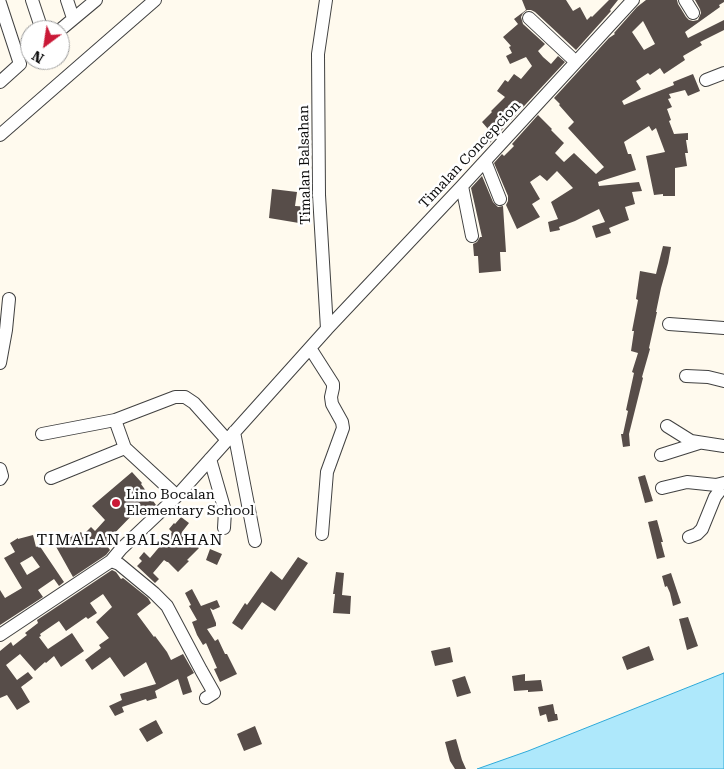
<!DOCTYPE html>
<style>
body{margin:0}
#map{position:relative;width:724px;height:769px;overflow:hidden;background:#fffaee;font-family:"Roboto Serif",serif}
canvas{display:block}
.north{position:absolute;left:20px;top:20px;width:50px;height:50px;box-sizing:border-box;background:#fff;border:1px solid #9f9f9f;border-radius:50%;rotate:211deg;font-size:14px;font-weight:700;line-height:20px;text-align:center;color:#0e0e0e}
.north::after{content:'';display:block;margin:auto;width:18px;height:22px;background:#ca1937;clip-path:polygon(50% 0,100% 100%,50% 72%,0 100%)}
</style>
<div id="map">
<canvas width="724" height="769"></canvas>
<div class="north">N</div>
</div>
<script>
const g = document.querySelector('canvas').getContext('2d');
g.lineJoin = 'round';
function fill(path, color) {
  g.fillStyle = color;
  g.fill(path, 'evenodd');
}
function poly(rows) {
  const path = new Path2D();
  for (const r of rows) {
    path.moveTo(r[0], r[1]);
    for (let i = 2; i < r.length; i += 2) path.lineTo(r[i], r[i + 1]);
  }
  return path;
}
function stroke(path, color, width, dash) {
  g.strokeStyle = color;
  g.lineWidth = width;
  g.lineCap = dash ? 'butt' : 'round';
  g.setLineDash(dash || []);
  g.stroke(path);
}
function write(font, color, halo, rows, align = 'center') {
  g.font = font + ' "Roboto Serif",serif';
  g.lineWidth = 5;
  g.setLineDash([]);
  g.textBaseline = 'middle';
  g.strokeStyle = halo;
  g.fillStyle = color;
  for (const [text, x, y, turn = 0] of rows) {
    g.save();
    g.translate(x, y);
    g.rotate((+turn || 0) * Math.PI / 180);
    g.textAlign = isNaN(turn) ? turn : align;
    if (halo) g.strokeText(text, 0, 0);
    g.fillText(text, 0, 0);
    g.restore();
  }
}
const water = poly([
 [724,673,724,769,477,769,528,751,724,673]
]);
const building = poly([
 [522,0,566,0,573,11,580,7,587,20,591,16,592,17,609,0,618,0,610,10,611,11,576,50,535,12,531,10,527,10,523,13,521,17,523,24,545,44,538,51,543,57,551,64,558,56,565,62,487,146,479,139,488,129,482,122,492,112,491,111,505,97,497,91,505,80,508,82,514,74,521,79,532,66,526,57,510,64,506,56,512,53,509,47,511,46,503,37,518,24,514,19,526,10],
 [646,0,677,0,678,4,686,17,689,20,693,21,698,20,701,13,700,9,695,0,724,0,724,2,719,5,720,7,685,32,688,38,724,20,724,30,700,42,702,45,683,56,685,60,664,74,660,68,650,75,648,73,636,81,641,89,622,101,624,105,674,85,673,82,693,74,700,91,688,96,685,90,669,94,671,98,668,99,672,107,667,109,671,120,669,121,674,134,688,133,688,140,686,140,688,153,685,153,687,166,675,168,675,196,663,196,663,194,654,195,646,156,665,152,656,128,652,131,649,126,624,142,628,154,631,154,636,170,598,182,599,186,639,182,642,191,632,192,635,204,625,207,629,220,609,228,611,233,596,238,592,226,605,222,599,209,575,221,559,227,560,230,550,232,548,222,558,219,551,202,573,188,557,171,547,181,540,175,530,182,540,199,532,204,540,217,517,229,506,205,508,201,508,196,494,163,502,154,504,156,514,146,512,144,538,115,552,129,551,130,564,143,555,153,564,162,574,153,596,174,604,167,568,128,574,122,559,105,560,104,554,98,609,38,615,34,614,33,637,7],
 [643,21,655,44,644,50,632,32],
 [482,176,493,202,498,207,503,206,506,252,500,252,501,271,479,273,478,256,474,256,473,244,477,242,480,237,482,237,471,188],
 [272,189,297,192,295,206,312,207,312,223,299,223,269,218],
 [663,246,671,247,668,263,661,288,656,312,657,312,649,348,650,349,642,377,643,378,629,434,630,446,623,447,621,434,623,434,628,411,626,410,634,373,632,372,638,353,631,351,634,331,632,331,638,300,636,299,640,271,656,274],
 [132,472,142,483,141,484,156,505,146,512,141,506,105,543,110,550,106,555,73,577,54,543,62,538,63,540,72,535,73,537,81,532,83,535,91,527,95,531,105,520,92,506],
 [645,475,653,501,645,503,638,477],
 [181,517,189,523,182,532,199,548,187,560,189,561,178,572,168,562,167,562,164,560,153,573,159,579,155,583,137,566,142,561,139,558,144,552,150,558,172,532,169,529,174,523,175,524],
 [657,520,663,542,661,542,665,557,657,559,648,522],
 [33,535,36,547,39,545,64,582,59,586,54,579,38,590,43,597,0,625,0,590,5,598,22,588,4,558,15,552,10,543,18,538,18,539],
 [32,556,40,567,27,575,20,563],
 [210,549,222,554,217,565,206,560],
 [298,557,308,563,275,611,262,602,242,630,232,623,245,603,247,605,271,571,282,580],
 [112,570,116,572,121,579,123,578,148,598,151,603,137,614,154,637,155,636,167,652,171,660,183,654,194,673,187,677,192,692,183,695,178,679,155,691,157,698,147,701,146,699,122,707,124,712,115,716,109,706,122,700,120,694,156,684,146,662,124,677,110,657,92,670,85,660,101,648,99,645,109,638,96,622,112,607,103,594,90,603,97,613,88,619,86,617,66,631,59,621,40,634,41,636,39,637,48,649,72,633,84,651,61,667,54,656,46,663,45,662,35,671,20,654,6,665,17,680,28,672,33,678,21,687,30,702,17,710,7,695,0,698,0,651,11,642,13,646,27,635,25,633,38,623,37,620],
 [336,572,344,573,342,595,351,596,350,614,333,613,335,594,333,594],
 [671,573,681,603,673,606,670,593,667,586,665,587,662,576],
 [192,589,201,606,217,600,220,607,213,610,210,608,216,623,216,626,207,629,215,641,218,639,225,654,227,654,237,674,220,682,214,669,217,668,206,643,203,645,197,635,192,622,197,620,189,606,191,605,185,593],
 [688,617,698,646,687,650,679,619],
 [649,646,654,660,627,670,622,657],
 [450,647,453,662,435,666,431,651],
 [525,674,525,681,541,680,543,691,528,692,528,690,514,691,512,676],
 [465,676,471,693,457,697,452,680],
 [553,704,555,714,557,714,558,720,548,722,546,714,540,716,538,707],
 [156,720,163,733,147,742,139,729],
 [255,726,262,744,244,751,237,734],
 [456,739,462,760,466,769,455,769,450,761,445,742]
]);
const minor = poly([
 [32,0,42,30],
 [67,0,73,18],
 [326,0,318,54,319,195,327,329],
 [685,0,693,13],
 [0,3,20,64,0,82],
 [529,18,576,62],
 [60,30,96,0],
 [706,80,724,73],
 [0,135,155,0],
 [485,161,500,199],
 [462,186,472,236],
 [669,324,724,328],
 [310,348,333,384,333,388,331,397,332,404,342,422,343,428,327,472,322,534],
 [0,363,6,330,9,299],
 [686,376,708,377,724,381],
 [115,420,125,448,177,496],
 [667,426,691,441,724,446],
 [234,432,255,541],
 [42,434,115,420,175,397,185,397,194,403,227,440],
 [661,455,699,443],
 [210,459,225,511,224,528],
 [0,469,2,476,0,479],
 [51,478,125,448],
 [662,488,687,482,716,485,724,483],
 [689,537,697,534,702,529,715,497,724,485],
 [111,561,119,564,154,593,167,606,201,670,214,693,206,698],
 [0,635,111,561,121,549,177,496,327,329,462,186,633,0]
]);
const markers = [
 [116,503,5,"#ca1937"]
];
const streetNames = [
 ["Timalan Concepcion",470,155,-47],
 ["Timalan Balsahan",305,165,-91]
];
const poiNames = [
 ["Lino Bocalan",126,495],
 ["Elementary School",126,511]
];
const quarterNames = [
 ["TIMALAN BALSAHAN",130,540]
];
fill(water, '#aee8fb');
stroke(water, '#2faad9', 1);
fill(building, '#574d49');
stroke(minor, '#414141', 14);
stroke(minor, '#fff', 12);
for (const [x, y, r, color] of markers) {
  const dot = new Path2D();
  dot.arc(x, y, r, 0, 2 * Math.PI);
  g.fillStyle = color;
  g.fill(dot);
  stroke(dot, '#fff', 2);
}
write('14px', '#0e0e0e', '#fff', streetNames);
write('14px', '#0e0e0e', '#fff', poiNames, 'left');
g.letterSpacing = '1px';
write('16px', '#0e0e0e', '#fff', quarterNames);
g.letterSpacing = '0px';
</script>
